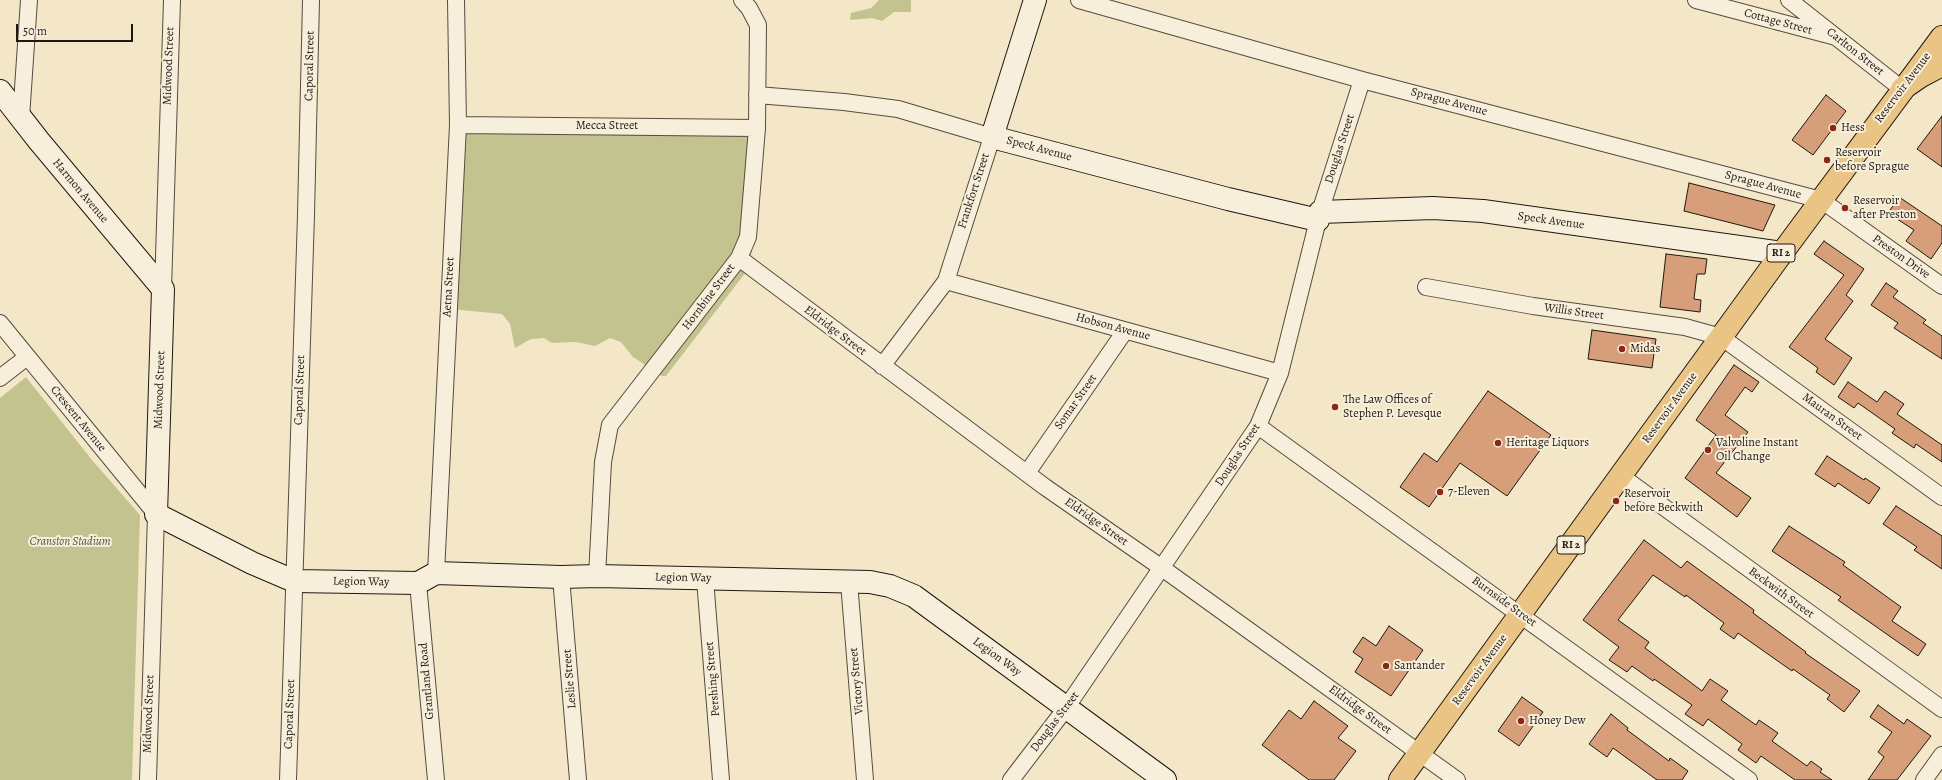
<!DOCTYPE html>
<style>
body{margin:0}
#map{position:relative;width:1942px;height:780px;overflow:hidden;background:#f3e7c8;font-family:Alegreya,serif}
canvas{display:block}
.scale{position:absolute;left:16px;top:24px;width:117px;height:18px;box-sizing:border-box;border:2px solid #211710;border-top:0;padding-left:5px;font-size:12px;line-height:14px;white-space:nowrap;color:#211710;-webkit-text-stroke:3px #f7efdb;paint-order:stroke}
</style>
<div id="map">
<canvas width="1942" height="780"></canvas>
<div class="scale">50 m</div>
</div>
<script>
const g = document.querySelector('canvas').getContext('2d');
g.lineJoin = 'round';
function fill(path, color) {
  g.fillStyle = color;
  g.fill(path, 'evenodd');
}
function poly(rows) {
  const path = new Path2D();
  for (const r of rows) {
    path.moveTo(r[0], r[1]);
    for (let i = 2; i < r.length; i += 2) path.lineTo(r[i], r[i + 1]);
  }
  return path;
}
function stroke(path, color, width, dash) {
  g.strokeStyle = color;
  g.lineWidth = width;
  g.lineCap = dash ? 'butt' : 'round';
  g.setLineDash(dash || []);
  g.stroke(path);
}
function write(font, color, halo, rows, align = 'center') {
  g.font = font + ' Alegreya,serif';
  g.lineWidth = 4;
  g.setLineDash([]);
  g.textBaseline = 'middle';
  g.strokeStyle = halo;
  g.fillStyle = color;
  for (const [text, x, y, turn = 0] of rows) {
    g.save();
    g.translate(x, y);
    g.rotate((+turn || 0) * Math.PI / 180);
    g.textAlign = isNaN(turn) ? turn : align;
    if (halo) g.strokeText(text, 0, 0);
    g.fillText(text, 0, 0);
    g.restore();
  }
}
const green = poly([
 [879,0,911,0,911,12,894,12,882,21,872,18,850,20,851,13,871,8],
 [456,132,750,133,755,232,749,268,666,376,662,376,633,357,621,342,610,338,595,346,576,342,552,343,544,338,531,339,515,348,510,324,502,314,451,309],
 [26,377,92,460,140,515,132,780,0,780,0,398]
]);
const building = poly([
 [1826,95,1846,111,1813,155,1792,140,1826,95],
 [1942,116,1942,167,1917,149,1942,116],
 [1689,183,1775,205,1763,231,1684,211,1689,183],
 [1899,197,1942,226,1942,243,1931,259,1906,241,1914,230,1888,213,1899,197],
 [1824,241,1864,269,1846,295,1853,301,1825,339,1852,358,1834,385,1816,372,1818,368,1789,347,1844,275,1814,254,1824,241],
 [1666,254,1707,259,1705,274,1697,274,1694,299,1701,300,1700,312,1660,307,1666,254],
 [1886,283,1898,291,1893,297,1926,320,1923,323,1942,336,1942,359,1894,328,1898,323,1871,305,1886,283],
 [1592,330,1656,339,1652,368,1588,359,1592,330],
 [1734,365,1759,382,1752,392,1745,387,1725,415,1748,432,1716,473,1751,498,1737,517,1685,478,1716,435,1696,420,1734,365],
 [1848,382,1877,402,1885,391,1904,404,1897,414,1942,445,1942,462,1916,444,1914,448,1892,433,1895,429,1858,403,1854,408,1838,397,1848,382],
 [1488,391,1551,435,1507,496,1460,463,1429,507,1400,487,1424,453,1437,462,1488,391],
 [1827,456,1864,480,1865,478,1880,488,1869,504,1838,483,1835,487,1815,474,1827,456],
 [1896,506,1942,536,1942,569,1914,550,1917,547,1883,524,1896,506],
 [1789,526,1845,562,1843,565,1901,607,1892,621,1926,644,1918,656,1838,600,1841,597,1772,551,1789,526],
 [1644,540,1681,568,1687,561,1754,610,1753,613,1806,652,1805,653,1860,691,1844,712,1827,699,1830,695,1793,669,1792,671,1738,633,1734,639,1720,629,1724,623,1686,595,1685,597,1653,575,1618,620,1649,642,1645,648,1702,691,1710,679,1728,691,1721,700,1756,725,1759,720,1778,733,1772,741,1807,766,1811,761,1822,769,1820,772,1832,780,1795,780,1761,756,1756,763,1738,750,1742,744,1708,719,1703,726,1685,714,1692,705,1654,679,1653,681,1632,666,1627,672,1609,660,1619,647,1583,620,1644,540],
 [1389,626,1423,650,1391,696,1355,672,1363,659,1353,652,1363,637,1376,646,1389,626],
 [1522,697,1543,712,1519,746,1498,731,1522,697],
 [1314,701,1348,726,1338,738,1356,751,1334,780,1309,780,1262,745,1289,710,1301,719,1314,701],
 [1878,705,1904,724,1907,719,1931,736,1897,780,1868,780,1884,757,1878,752,1892,732,1870,717,1878,705],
 [1611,714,1628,728,1627,730,1669,761,1670,758,1688,771,1682,780,1657,780,1613,748,1607,757,1589,744,1611,714]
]);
const street = poly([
 [1079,0,1362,80,1821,200,1942,286],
 [1696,0,1836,37],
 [1789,0,1902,89],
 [757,95,844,102,898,109,992,137,946,281,882,366],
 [21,118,29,0],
 [458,125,757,128],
 [739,258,1045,487,1162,568,1457,780],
 [946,281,1280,373],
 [1426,287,1533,306,1685,327,1721,337,1942,497],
 [163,289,172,0],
 [0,323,156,514,148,780],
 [0,378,27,357],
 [1258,426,1749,780],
 [1027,473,1125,331],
 [1621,476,1942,709],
 [436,573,458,125,456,0],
 [597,576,603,462,610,425,739,258,748,237,757,128,758,25,749,8,742,0],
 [561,577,578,780],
 [705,579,721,780],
 [849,582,865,780],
 [418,583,436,780],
 [288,780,306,215,311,0],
 [1011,780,1066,708,1258,426,1280,373,1320,212,1362,80],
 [1924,780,1942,755]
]);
const secondary = poly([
 [1035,0,992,137,1228,199,1318,220],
 [0,91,39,141,163,289,156,514,252,563,294,581,418,583,436,573,561,577,597,576,870,582,890,586,914,596,1165,780],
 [1320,212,1433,208,1483,211,1782,253]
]);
const primary = poly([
 [1400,780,1782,253,1942,37]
]);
const highway = poly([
 [1902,89,1921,76,1942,65]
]);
const markers = [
 [1833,128,4,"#8f2418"],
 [1827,160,4,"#8f2418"],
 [1845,208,4,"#8f2418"],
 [1622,349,4,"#8f2418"],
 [1335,407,4,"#8f2418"],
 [1498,443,4,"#8f2418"],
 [1708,450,4,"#8f2418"],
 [1440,492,4,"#8f2418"],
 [1616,501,4,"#8f2418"],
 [1386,666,4,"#8f2418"],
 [1521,721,4,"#8f2418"]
];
const shields = [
 [1781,253,28],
 [1571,545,28]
];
const shieldNames = [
 ["RI 2",1781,253],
 ["RI 2",1571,545]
];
const streetNames = [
 ["Cottage Street",1778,22,15],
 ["Carlton Street",1855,52,38],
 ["Midwood Street",169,66,-88],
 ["Caporal Street",310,66,-89],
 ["Reservoir Avenue",1903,88,-53],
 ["Sprague Avenue",1449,102,15],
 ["Mecca Street",607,126],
 ["Speck Avenue",1039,149,15],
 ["Douglas Street",1340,149,-72],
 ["Sprague Avenue",1763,185,15],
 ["Harmon Avenue",80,191,50],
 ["Frankfort Street",974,191,-72],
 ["Speck Avenue",1551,221,8],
 ["Preston Drive",1901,257,35],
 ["Aetna Street",449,287,-87],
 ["Hornbine Street",709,297,-53],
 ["Willis Street",1574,312,8],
 ["Hobson Avenue",1113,327,15],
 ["Eldridge Street",835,331,37],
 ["Midwood Street",160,390,-88],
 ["Caporal Street",300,390,-88],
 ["Somar Street",1076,402,-55],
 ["Reservoir Avenue",1670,408,-54],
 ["Mauran Street",1832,417,36],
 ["Crescent Avenue",78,419,51],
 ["Douglas Street",1238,455,-57],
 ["Eldridge Street",1096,522,35],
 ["Legion Way",683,578,1],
 ["Legion Way",361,582,1],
 ["Beckwith Street",1781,593,36],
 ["Burnside Street",1504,602,36],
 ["Legion Way",997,657,36],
 ["Reservoir Avenue",1480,670,-54],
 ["Leslie Street",570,679,-95],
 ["Pershing Street",713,679,-95],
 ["Grantland Road",427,681,-95],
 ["Victory Street",857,681,-95],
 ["Eldridge Street",1360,710,36],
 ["Midwood Street",149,714,-88],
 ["Caporal Street",290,714,-88],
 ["Douglas Street",1055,722,-53]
];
const poiNames = [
 ["Hess",1841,128],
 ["Reservoir",1835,153],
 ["before Sprague",1835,167],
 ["Reservoir",1853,201],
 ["after Preston",1853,215],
 ["Midas",1630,349],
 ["The Law Offices of",1343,400],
 ["Stephen P. Levesque",1343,414],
 ["Heritage Liquors",1506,443],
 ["Valvoline Instant",1716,443],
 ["Oil Change",1716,457],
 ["7-Eleven",1448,492],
 ["Reservoir",1624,494],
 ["before Beckwith",1624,508],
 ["Santander",1394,666],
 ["Honey Dew",1529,721]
];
const parkNames = [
 ["Cranston Stadium",70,542]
];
fill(green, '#c3c390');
fill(building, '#d69f7a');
stroke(building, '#211710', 1);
stroke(street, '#564b3e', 18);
stroke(secondary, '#211710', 24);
stroke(primary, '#211710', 24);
stroke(highway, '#211710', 24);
stroke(street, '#f7efdb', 16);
stroke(secondary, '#f7efdb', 22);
stroke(primary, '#eac484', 22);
stroke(highway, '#eac484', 22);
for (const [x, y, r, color] of markers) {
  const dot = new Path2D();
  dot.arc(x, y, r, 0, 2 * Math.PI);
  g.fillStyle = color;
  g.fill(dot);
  stroke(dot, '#f7efdb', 1.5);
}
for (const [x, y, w] of shields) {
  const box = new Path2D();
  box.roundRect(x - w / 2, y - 9, w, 18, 3);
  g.fillStyle = '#f7efdb';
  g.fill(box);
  stroke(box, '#211710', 1);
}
write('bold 11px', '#211710', null, shieldNames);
write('12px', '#211710', '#f7efdb', streetNames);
write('12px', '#211710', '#f7efdb', poiNames, 'left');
write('italic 12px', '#5a533d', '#f7efdb', parkNames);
</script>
